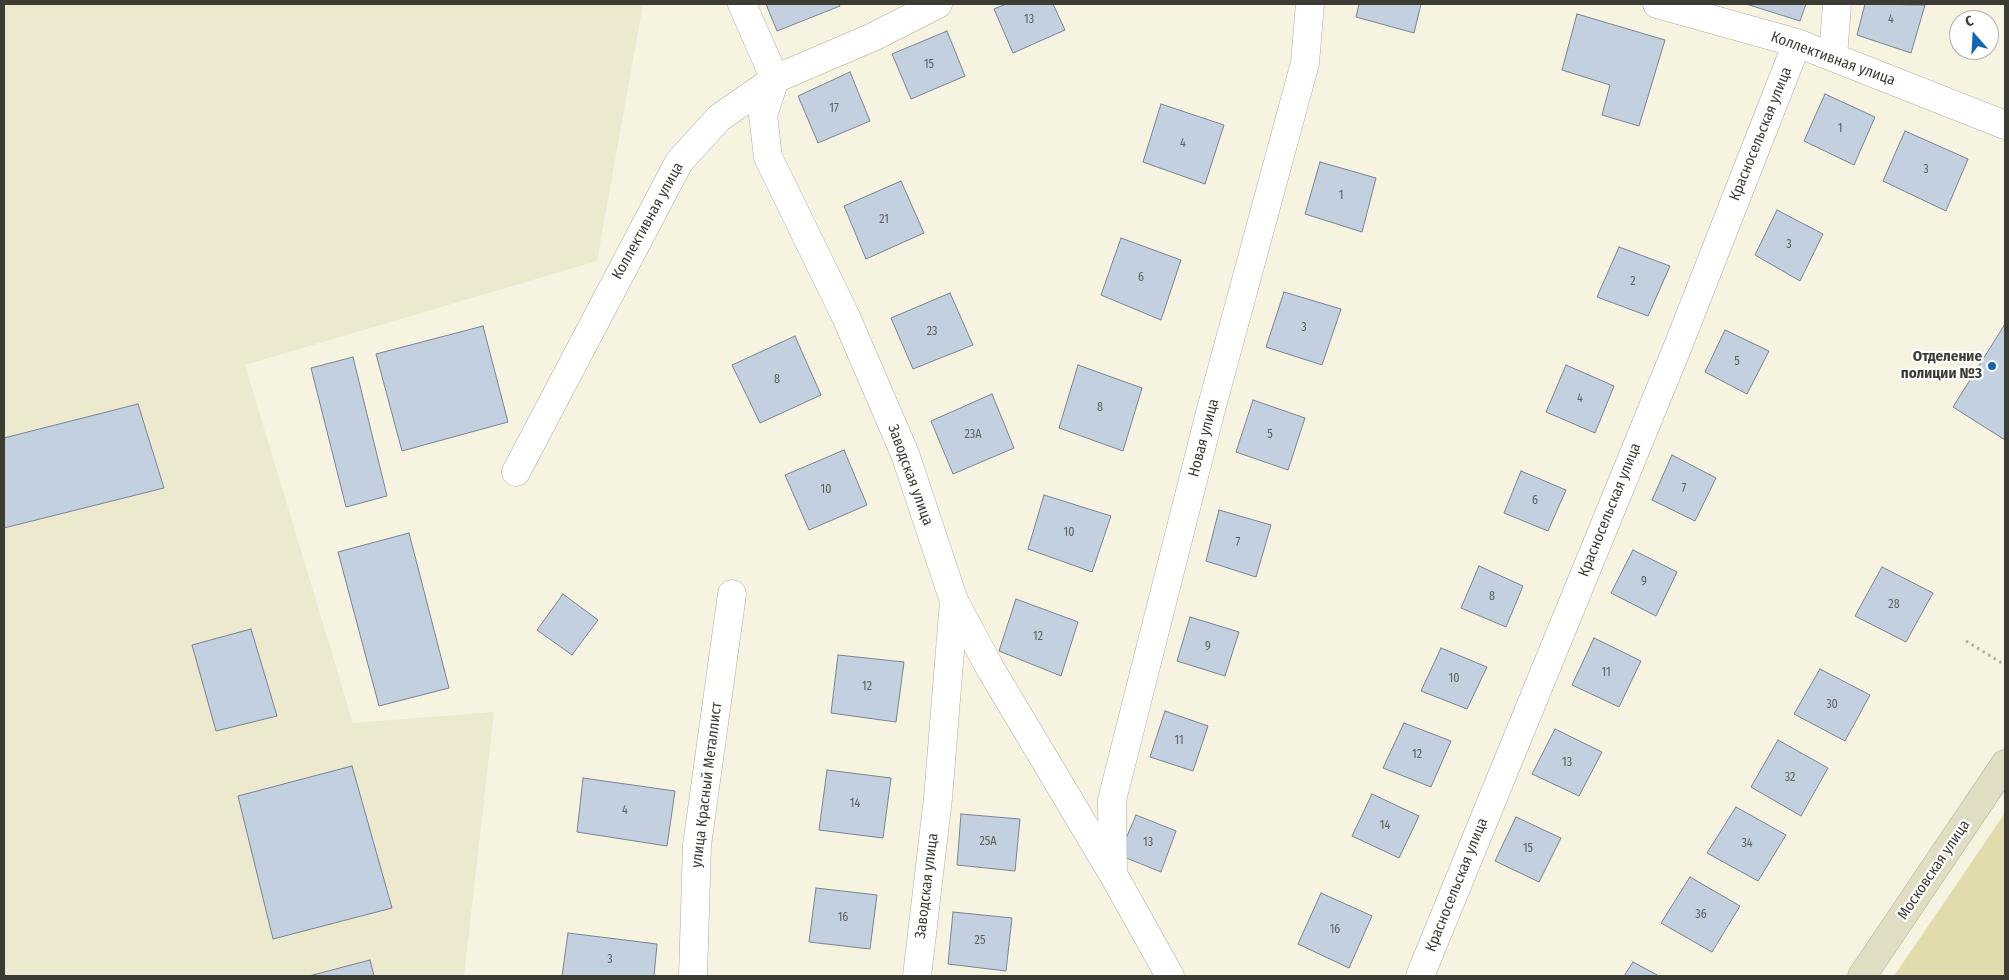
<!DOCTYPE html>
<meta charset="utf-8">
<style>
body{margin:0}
#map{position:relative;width:2009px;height:980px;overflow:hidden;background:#f6f4e1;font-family:"Fira Sans Condensed",sans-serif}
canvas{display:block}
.frame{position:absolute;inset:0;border:5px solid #3d3c34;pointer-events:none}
.north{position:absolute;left:1949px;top:10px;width:50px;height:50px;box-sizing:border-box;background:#fff;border:1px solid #b1b1ae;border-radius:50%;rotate:341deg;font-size:14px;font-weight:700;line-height:20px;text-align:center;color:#3d3c34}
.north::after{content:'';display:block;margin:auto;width:18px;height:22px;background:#1166b4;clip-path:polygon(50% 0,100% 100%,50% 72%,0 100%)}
</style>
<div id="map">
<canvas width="2009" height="980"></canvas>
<div class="frame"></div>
<div class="north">С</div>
</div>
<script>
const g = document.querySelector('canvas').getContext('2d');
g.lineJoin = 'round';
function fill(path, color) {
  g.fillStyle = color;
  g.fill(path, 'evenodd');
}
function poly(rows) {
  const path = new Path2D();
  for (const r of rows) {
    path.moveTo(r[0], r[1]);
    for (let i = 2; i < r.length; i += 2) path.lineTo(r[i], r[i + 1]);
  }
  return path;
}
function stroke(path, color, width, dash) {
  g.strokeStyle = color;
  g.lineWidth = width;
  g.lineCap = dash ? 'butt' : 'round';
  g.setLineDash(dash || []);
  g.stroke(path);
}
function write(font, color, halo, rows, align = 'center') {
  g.font = font + ' "Fira Sans Condensed",sans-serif';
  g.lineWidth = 4.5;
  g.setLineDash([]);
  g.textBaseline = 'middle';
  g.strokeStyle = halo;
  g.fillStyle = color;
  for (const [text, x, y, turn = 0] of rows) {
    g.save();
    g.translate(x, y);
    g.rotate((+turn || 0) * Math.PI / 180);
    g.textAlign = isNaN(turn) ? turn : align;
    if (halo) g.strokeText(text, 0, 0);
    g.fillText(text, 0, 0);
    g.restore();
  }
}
const built = poly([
 [4,4,643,4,597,261,245,365,353,723,494,712,464,976,4,976]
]);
const green = poly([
 [2005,813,2005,976,1894,976]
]);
const building = poly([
 [766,4,839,4,840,6,777,31,766,4],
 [1006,4,1053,4,1065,30,1013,53,994,9,1006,4],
 [1359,4,1421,4,1414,33,1356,17,1359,4],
 [1746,4,1806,4,1800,21,1746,4],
 [1865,4,1925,5,1911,53,1857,35,1865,4],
 [1577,14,1665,40,1639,126,1602,115,1610,85,1562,70,1577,14],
 [947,31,965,76,911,99,892,54,947,31],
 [850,72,870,121,818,143,798,96,850,72],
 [1825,94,1875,117,1854,165,1804,141,1825,94],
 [1161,104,1224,125,1205,184,1143,162,1161,104],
 [1905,131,1968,159,1946,211,1883,181,1905,131],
 [1320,162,1376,178,1362,232,1305,214,1320,162],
 [901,181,924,233,866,259,844,206,901,181],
 [1777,210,1823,234,1800,281,1755,255,1777,210],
 [1121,238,1181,260,1161,320,1101,295,1121,238],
 [1619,247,1670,266,1648,316,1597,297,1619,247],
 [1284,292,1341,309,1322,365,1266,347,1284,292],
 [950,293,973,345,913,369,891,318,950,293],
 [2005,324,2005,440,1953,407,2005,324],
 [483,326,508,422,402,451,376,354,483,326],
 [1725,330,1769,351,1747,394,1705,372,1725,330],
 [795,336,821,395,760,423,732,365,795,336],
 [353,357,387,496,346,507,311,368,353,357],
 [1078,365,1142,388,1123,451,1059,428,1078,365],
 [1566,365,1614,386,1595,433,1546,412,1566,365],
 [992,394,1014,448,953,474,931,421,992,394],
 [1253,400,1305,418,1288,470,1236,452,1253,400],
 [138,404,164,488,4,528,4,438,138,404],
 [844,450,867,505,809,530,785,475,844,450],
 [1672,455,1716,478,1695,521,1652,500,1672,455],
 [1521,471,1566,490,1548,531,1504,513,1521,471],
 [1044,495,1111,516,1092,572,1028,549,1044,495],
 [1219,510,1271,525,1256,577,1206,561,1219,510],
 [409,533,449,688,379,706,338,552,409,533],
 [1633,550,1677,572,1656,616,1611,593,1633,550],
 [1479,566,1523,586,1506,627,1461,608,1479,566],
 [1882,567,1933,593,1906,642,1855,616,1882,567],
 [563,594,598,620,572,655,537,630,563,594],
 [1016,599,1078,622,1061,676,999,651,1016,599],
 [1190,617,1239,632,1225,676,1177,661,1190,617],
 [251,629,277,716,216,731,192,645,251,629],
 [1594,638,1641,661,1619,707,1572,685,1594,638],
 [1441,648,1487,667,1467,709,1421,691,1441,648],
 [838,655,904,662,896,722,831,713,838,655],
 [1820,669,1870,695,1845,741,1794,714,1820,669],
 [1165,711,1208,726,1193,771,1150,757,1165,711],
 [1404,723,1451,741,1431,787,1383,768,1404,723],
 [1555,729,1602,752,1579,796,1532,774,1555,729],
 [1778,740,1828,768,1801,816,1751,787,1778,740],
 [352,766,392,908,273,939,238,796,352,766],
 [827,770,891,778,883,838,819,830,827,770],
 [583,778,675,791,667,846,577,832,583,778],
 [1372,794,1419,816,1399,858,1352,836,1372,794],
 [1736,807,1786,835,1758,881,1707,853,1736,807],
 [961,814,1020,819,1015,871,957,865,961,814],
 [1136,815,1176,831,1161,872,1119,855,1136,815],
 [1516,817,1561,838,1539,882,1495,861,1516,817],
 [1690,877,1740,906,1712,952,1661,923,1690,877],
 [816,888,877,895,870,949,809,942,816,888],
 [1321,893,1372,916,1349,968,1298,944,1321,893],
 [953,912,1012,918,1006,971,948,964,953,912],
 [568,933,657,944,654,976,562,976,568,933],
 [370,960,374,976,309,976,370,960],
 [1633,962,1659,976,1624,976,1633,962]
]);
const path = poly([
 [1966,641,2005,665]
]);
const street = poly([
 [742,4,775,79,763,115,768,157,846,317,905,454,954,601,938,798,917,976],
 [1657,4,1797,43,2005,125],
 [1833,57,1837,4],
 [516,472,679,162,719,118,775,79,873,37,938,4],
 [954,601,990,668,1113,874,1170,976],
 [1113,874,1112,800,1210,413,1305,63,1310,4],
 [693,976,697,845,732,594],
 [1420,976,1678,346,1797,43]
]);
const secondary = poly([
 [1862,976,2005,764]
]);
const markers = [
 [1992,366,5,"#1166b4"]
];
const numberNames = [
 ["13",1029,20],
 ["4",1891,20],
 ["15",929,65],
 ["17",834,109],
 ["1",1840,129],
 ["4",1183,144],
 ["3",1926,170],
 ["1",1341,196],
 ["21",884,220],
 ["3",1789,245],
 ["6",1141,278],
 ["2",1633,282],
 ["3",1304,328],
 ["23",932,332],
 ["5",1737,362],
 ["8",777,380],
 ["4",1580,399],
 ["8",1100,408],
 ["23А",973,435],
 ["5",1270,435],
 ["7",1684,489],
 ["10",826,490],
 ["6",1535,501],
 ["10",1069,533],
 ["7",1238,543],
 ["9",1644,582],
 ["8",1492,597],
 ["28",1894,605],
 ["12",1038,637],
 ["9",1208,647],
 ["11",1606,673],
 ["10",1454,679],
 ["12",867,687],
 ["30",1832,705],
 ["11",1179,741],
 ["12",1417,755],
 ["13",1567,763],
 ["32",1790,778],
 ["14",855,804],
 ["4",625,811],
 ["14",1385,826],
 ["25А",988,842],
 ["13",1148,843],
 ["34",1747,844],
 ["15",1528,849],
 ["36",1701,915],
 ["16",843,918],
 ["16",1335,930],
 ["25",980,941],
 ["3",610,960]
];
const streetNames = [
 ["Коллективная улица",1833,59,20],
 ["Красносельская улица",1761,134,-68],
 ["Коллективная улица",648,221,-61],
 ["Новая улица",1204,438,-75],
 ["Заводская улица",910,475,70],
 ["Красносельская улица",1610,510,-68],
 ["улица Красный Металлист",707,785,-83],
 ["Московская улица",1934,870,-56],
 ["Красносельская улица",1457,885,-68],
 ["Заводская улица",927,886,-83]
];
const poiNames = [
 ["Отделение",1982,357],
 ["полиции №3",1982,374]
];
fill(built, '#ece9cf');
fill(green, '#e2dcad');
fill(building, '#c3d0df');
stroke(building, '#798492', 1);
stroke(street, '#adab99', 29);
stroke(secondary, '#adab99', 29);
stroke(path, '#b1afa1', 3, [2.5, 4]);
stroke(street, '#fff', 28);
stroke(secondary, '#e1ddc3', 28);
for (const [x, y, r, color] of markers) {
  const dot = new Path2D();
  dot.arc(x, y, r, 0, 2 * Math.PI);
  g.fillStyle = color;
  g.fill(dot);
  stroke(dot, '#fff', 2);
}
write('12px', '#5e615f', null, numberNames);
write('15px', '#3d3c34', '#fff', streetNames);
write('bold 15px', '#3d3c34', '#fff', poiNames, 'right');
</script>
